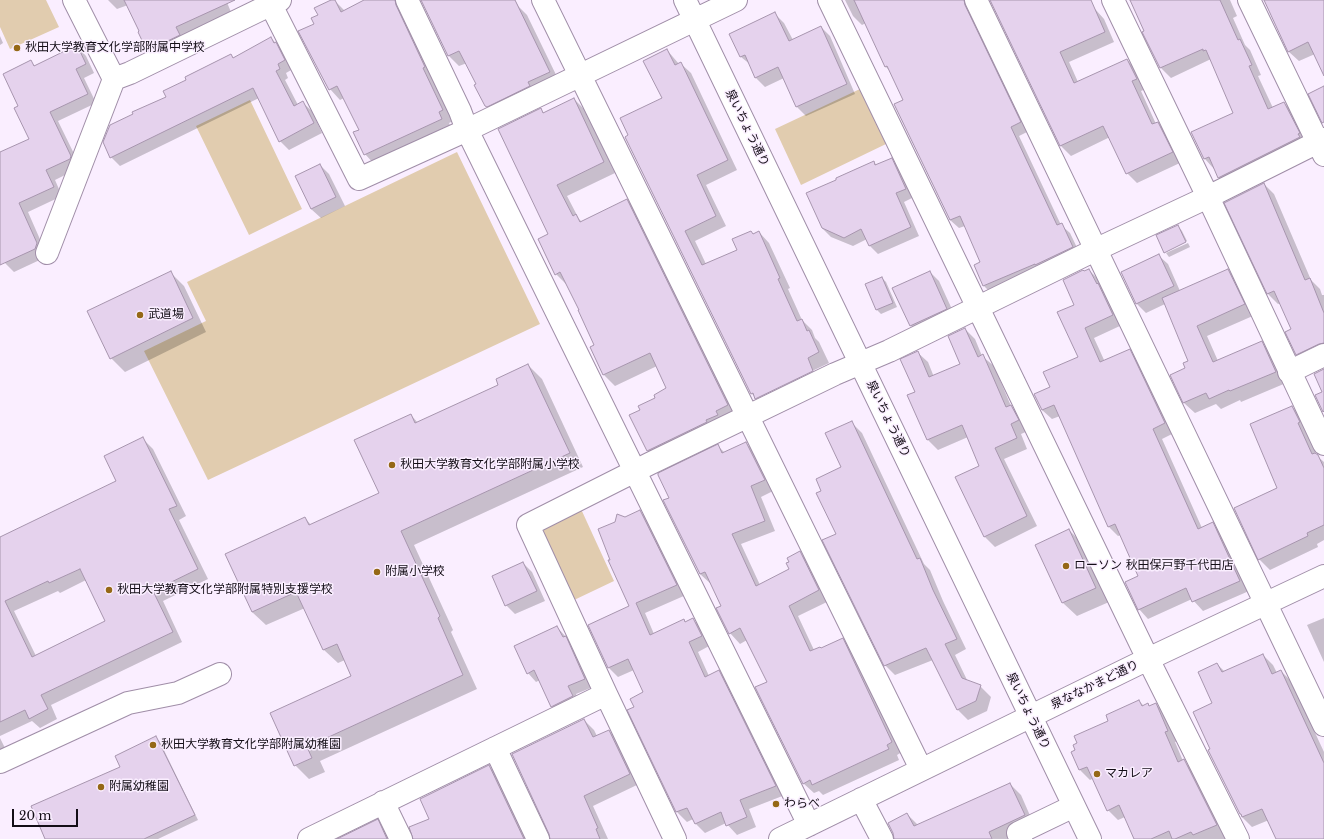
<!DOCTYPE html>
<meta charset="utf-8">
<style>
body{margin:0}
#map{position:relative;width:1324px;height:839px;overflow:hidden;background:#faeeff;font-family:"Libre Baskerville",serif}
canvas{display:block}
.scale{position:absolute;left:12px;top:809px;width:66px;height:18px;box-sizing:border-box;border:2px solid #130d16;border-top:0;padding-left:5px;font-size:12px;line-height:14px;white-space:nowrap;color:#130d16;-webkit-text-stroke:3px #faeeff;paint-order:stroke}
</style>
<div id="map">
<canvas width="1324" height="839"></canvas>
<div class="scale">20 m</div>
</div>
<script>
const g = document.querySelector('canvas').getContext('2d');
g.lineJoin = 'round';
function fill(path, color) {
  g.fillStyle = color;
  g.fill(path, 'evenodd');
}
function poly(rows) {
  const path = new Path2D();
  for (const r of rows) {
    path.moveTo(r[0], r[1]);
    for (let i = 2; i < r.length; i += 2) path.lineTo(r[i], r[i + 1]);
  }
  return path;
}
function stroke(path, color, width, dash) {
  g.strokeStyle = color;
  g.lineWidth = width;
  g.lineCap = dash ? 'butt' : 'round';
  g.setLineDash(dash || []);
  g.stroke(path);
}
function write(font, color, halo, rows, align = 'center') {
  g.font = font + ' "Libre Baskerville","Noto Sans JP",serif';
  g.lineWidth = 3;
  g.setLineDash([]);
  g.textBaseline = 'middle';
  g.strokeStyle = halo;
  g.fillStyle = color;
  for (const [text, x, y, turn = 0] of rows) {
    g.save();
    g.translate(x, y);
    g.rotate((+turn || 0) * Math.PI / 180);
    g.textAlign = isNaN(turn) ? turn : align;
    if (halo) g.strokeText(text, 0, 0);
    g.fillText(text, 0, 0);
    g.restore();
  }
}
const green = poly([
 [0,0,46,0,59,27,10,49,0,27],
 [860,89,886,144,801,185,775,129],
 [250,100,302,209,249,235,196,126],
 [457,152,540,324,208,480,144,351,206,321,187,282],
 [581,509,614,581,572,601,543,539,544,527]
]);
const shadow = poly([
 [108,0,226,0,233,17,159,62,147,50,140,32,128,5,117,9],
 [334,0,345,11,366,0,411,0,453,121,449,123,452,130,375,165,365,154,360,130,344,98,340,100,330,89,316,24,319,15],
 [422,0,515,0,519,7,527,15,560,83,497,116,486,106,478,84,467,63,459,66,448,55],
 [845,0,967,0,1029,131,1019,136,1061,225,1070,233,1081,256,992,294,984,286,981,262,965,226,959,228,950,220,904,100,891,72,885,66,866,23,862,25,853,16],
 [991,0,1087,0,1104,19,1114,42,1069,62,1078,82,1127,60,1137,70,1146,89,1141,91,1156,124,1158,123,1167,133,1182,162,1137,183,1127,173,1110,137,1071,156,1061,146],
 [1131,0,1230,0,1237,16,1233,18,1245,45,1250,50,1261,75,1258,76,1273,108,1284,103,1294,113,1307,144,1229,187,1219,178,1214,169,1205,159,1192,133,1235,114,1211,59,1171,78,1161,68],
 [1265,0,1324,0,1324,74,1315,54,1299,61,1289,52],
 [775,14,784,23,793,40,821,27,830,36,855,94,806,116,797,107,784,78,765,87,756,78,751,65,741,57],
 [0,36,3,43,0,45],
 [271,38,284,52,293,69,286,73,288,78,285,80,298,105,303,103,312,111,322,133,289,150,280,141,259,98,120,166,111,157,167,97,188,81,231,55,234,59],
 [77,46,86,56,94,73,84,78,96,103,58,121,80,166,79,168,55,180,62,196,28,212,46,253,44,258,14,272,5,263,0,252,0,153,31,139,19,106,31,62,35,66],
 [667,50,679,64,680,63,691,73,737,170,706,185,726,226,695,241,706,264,738,250,759,232,769,243,790,288,788,289,802,320,812,330,815,338,819,342,829,363,757,397,757,399,752,394,626,137,664,99],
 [574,99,585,110,615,173,567,196,579,219,582,222,627,200,638,211,739,417,659,462,648,450,642,410,668,389,657,366,615,386,604,375,591,347,595,345,580,310,567,285,556,274,550,235,541,109,544,113],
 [891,159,900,168,914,197,904,202,919,236,878,254,869,245,867,239,853,246,831,237,822,228,838,180,873,162,877,165],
 [320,165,329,174,345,206,321,218,311,209],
 [1264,184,1274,194,1311,280,1320,289,1322,295,1324,295,1324,356,1307,364,1297,354,1293,329,1281,303,1278,304,1268,294,1226,203],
 [1178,226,1182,231,1187,241,1165,251,1165,253,1157,236],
 [1188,243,1190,247,1169,257,1166,253],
 [1158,255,1168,264,1180,291,1228,270,1238,281,1255,315,1207,336,1218,361,1262,343,1272,353,1286,383,1241,402,1240,400,1221,409,1216,404,1195,413,1184,403,1171,376,1187,369,1190,361,1165,304,1146,313,1137,304,1122,273],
 [1089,270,1099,280,1122,325,1094,338,1105,362,1129,350,1139,360,1174,433,1162,439,1202,528,1213,524,1222,533,1249,591,1203,611,1192,599,1148,619,1139,609,1140,577,1121,535,1118,536,1109,527,1060,416,1052,419,1042,410,1051,387,1079,358,1076,305,1084,272],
 [170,272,184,286,206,332,125,372,111,358],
 [930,272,939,281,956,318,920,335,911,326,894,288],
 [882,278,886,282,897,307,881,314,877,310],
 [965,329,975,339,982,356,994,366,1011,406,1021,417,1028,431,1021,434,1027,449,1004,459,1037,526,995,547,985,537,980,466,968,437,938,450,927,439,917,393,917,352,928,362,934,377,961,365],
 [528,365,542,379,583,467,414,545,453,630,451,632,477,689,320,761,325,772,309,779,295,765,352,676,345,660,338,663,324,650,305,608,266,625,252,612,305,518,311,525,380,494,411,415,418,423,500,386],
 [818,370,823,381,766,408,757,399],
 [1292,407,1303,417,1308,434,1317,456,1324,462,1324,540,1317,544,1318,547,1270,570,1259,559,1279,488],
 [851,422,862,433,924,564,930,570,943,601,966,649,955,655,968,682,980,686,991,697,987,711,968,720,958,710,933,660,895,675,885,665,837,534,823,491,842,467],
 [143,439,153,449,186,516,179,520,208,579,163,601,182,642,51,705,57,719,40,728,32,721,0,736,0,538,118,481],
 [86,580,107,622,36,656,14,611,58,591,60,593],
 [746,443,756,454,775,490,761,497,775,531,741,544,760,585,790,569,800,553,810,563,829,601,798,616,814,650,821,649,843,639,853,650,902,752,897,755,899,760,823,795,819,791,814,793,803,783,768,683,747,640,740,644,730,633,722,607,711,584,700,574,665,501,670,499,718,446,725,453],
 [640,511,649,521,686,595,645,613,654,634,684,621,686,623,693,620,703,629,711,645,698,652,709,676,719,672,728,681,785,795,749,809,756,827,737,835,726,823,705,833,695,823,693,819,687,822,677,812,629,711,635,708,644,693,634,670,618,677,609,668,630,606,625,518],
 [1069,530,1083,544,1109,602,1077,616,1063,603,1037,545],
 [523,563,532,572,545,601,515,614,506,605],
 [1324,618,1324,662,1307,625],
 [557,627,574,646,593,687,576,694,581,705,561,715,552,706,540,680,536,682,528,673],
 [1263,655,1273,665,1277,673,1281,671,1291,681,1324,752,1324,839,1277,839,1269,820,1252,827,1242,817,1209,751,1212,750,1217,664,1225,672],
 [1139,701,1144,706,1148,704,1150,707,1156,704,1166,715,1178,741,1175,742,1183,761,1194,771,1229,839,1135,839,1125,817,1118,820,1108,810,1094,778,1090,780,1080,770,1072,752,1110,721],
 [584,720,594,730,597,736,609,731,619,741,639,784,593,806,608,839,551,839],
 [156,737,160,742,198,820,158,839,46,839],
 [0,738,5,748,0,750],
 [489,766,499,776,529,839,414,839,430,819],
 [1010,784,1021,795,1035,827,1007,839,895,839,907,814,918,825],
 [377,821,387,831,391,839,340,839]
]);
const building = poly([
 [124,0,235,0,176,27,180,35,147,51,138,32,139,31,124,0],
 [331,0,335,0,341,12,364,0,395,0,396,5,425,67,423,68,443,110,439,112,442,119,364,155,353,132,359,130,337,86,329,90,298,31,314,24,311,18,318,15,314,8,331,0],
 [421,0,515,0,550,72,528,82,530,86,487,107,485,106,474,85,476,84,459,51,448,56,421,0],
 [854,0,964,0,965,5,1021,122,1011,127,1057,225,1062,223,1073,247,1035,265,1035,264,983,286,974,265,980,262,960,216,950,220,894,104,903,100,887,66,885,67,854,0],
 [990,0,1091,0,1105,32,1060,52,1074,83,1127,59,1137,79,1132,81,1152,124,1158,122,1173,152,1126,174,1103,126,1060,146,990,0],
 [1130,0,1220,0,1238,40,1240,39,1252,65,1249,66,1268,109,1284,102,1300,133,1298,134,1300,137,1218,178,1209,157,1204,159,1191,132,1233,113,1206,50,1203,51,1203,49,1160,68,1142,32,1144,31,1130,0],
 [1264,0,1324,0,1324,76,1308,42,1288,52,1264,0],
 [775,12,789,41,821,26,847,84,796,107,778,67,755,78,745,55,740,57,729,34,775,12],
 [271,37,274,43,276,42,285,60,278,64,280,69,276,71,294,106,303,101,314,123,279,142,253,88,110,158,103,142,110,125,133,114,132,112,166,97,163,91,186,80,185,77,231,54,233,58,271,37],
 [77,45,86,64,76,69,88,94,50,112,71,156,70,159,46,170,54,187,19,203,37,243,35,249,0,265,0,152,29,139,14,108,18,106,3,74,31,60,34,66,77,45],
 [667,49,675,65,681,62,728,160,697,175,716,216,685,231,702,265,737,250,732,239,751,231,753,234,759,231,780,278,778,279,797,321,802,319,807,331,809,330,819,352,808,358,813,371,755,399,753,393,751,394,625,137,628,135,620,118,662,98,643,61,667,49],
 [1324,86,1324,122,1322,123,1308,94,1324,86],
 [574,98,604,162,557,185,573,216,576,214,580,222,627,199,728,405,716,411,718,415,706,420,707,422,647,451,629,415,640,410,638,406,655,398,654,395,666,388,650,353,603,375,590,347,594,345,578,310,579,310,560,272,555,275,538,239,548,234,498,129,541,108,543,113,574,98],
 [892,158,906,189,896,193,911,227,869,246,861,229,844,238,822,228,806,193,836,180,836,178,874,161,875,165,892,158],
 [320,164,336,197,311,209,295,176,320,164],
 [1264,183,1305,280,1310,278,1324,313,1324,343,1319,344,1296,355,1285,332,1291,329,1274,291,1267,294,1224,203,1264,183],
 [1178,225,1186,242,1164,253,1156,235,1178,225],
 [1159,254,1174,286,1136,304,1121,272,1159,254],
 [1089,269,1097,284,1098,283,1113,315,1085,328,1100,362,1130,349,1165,423,1153,429,1198,529,1213,522,1240,581,1192,602,1186,588,1138,610,1125,582,1138,576,1115,524,1108,527,1054,405,1042,410,1034,394,1050,387,1043,372,1078,357,1057,312,1074,305,1063,280,1083,270,1084,271,1089,269],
 [1228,269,1245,304,1197,326,1213,362,1262,341,1276,372,1230,391,1229,390,1209,399,1206,393,1183,403,1170,375,1185,368,1183,363,1188,361,1162,298,1228,269],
 [171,271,193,318,110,359,87,311,171,271],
 [930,271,947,309,910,326,892,288,930,271],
 [882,277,893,303,876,310,865,284,882,277],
 [965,328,978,357,983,354,1006,407,1011,405,1019,420,1011,424,1017,438,995,448,1027,516,984,537,955,477,979,466,962,425,927,440,907,395,915,392,900,359,918,351,929,377,960,364,948,336,965,328],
 [528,364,570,453,401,531,440,616,438,618,463,675,307,747,312,758,294,766,270,713,351,676,337,644,323,650,296,592,252,612,225,554,305,517,309,525,379,493,354,440,411,414,415,423,498,385,496,379,528,364],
 [1324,369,1324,411,1323,412,1315,395,1322,392,1314,374,1324,369],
 [1292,406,1300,422,1298,423,1312,454,1315,453,1318,455,1324,468,1324,525,1307,533,1308,536,1258,560,1234,508,1277,488,1250,424,1292,406],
 [852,421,917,559,920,558,933,590,957,639,945,644,962,678,981,685,976,701,957,710,926,648,884,666,822,540,836,534,816,493,821,491,816,479,841,467,825,433,852,421],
 [143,437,177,506,169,509,198,569,153,591,173,632,41,695,48,709,29,719,25,710,0,722,0,537,116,481,104,456,143,437],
 [80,569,105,621,32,657,5,601,48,581,49,583,80,569],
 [746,442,765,480,751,486,765,521,732,534,756,586,789,569,786,563,789,562,787,558,800,551,819,590,789,606,810,651,820,647,821,648,843,638,892,742,887,745,889,749,812,785,810,780,803,784,755,687,767,682,740,628,729,634,716,608,721,606,705,572,700,574,663,500,669,498,658,475,658,473,718,444,722,453,746,442],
 [640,510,677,585,636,603,650,635,684,619,685,622,693,618,702,636,689,642,705,677,719,670,776,786,740,800,747,817,726,826,721,812,695,824,687,808,676,812,627,710,634,707,630,699,643,692,628,659,608,668,588,625,629,606,608,560,610,560,598,529,615,522,617,514,625,517,640,510],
 [1069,529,1096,588,1062,603,1035,545,1069,529],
 [523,562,537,591,505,606,492,576,523,562],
 [557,626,563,637,566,636,585,679,568,686,573,696,551,707,534,670,527,674,514,646,557,626],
 [1263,654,1272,674,1281,670,1324,763,1324,839,1276,839,1262,809,1242,817,1241,814,1240,814,1208,750,1210,749,1193,712,1212,703,1198,672,1217,663,1222,672,1263,654],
 [1139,700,1142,706,1148,703,1149,706,1156,703,1168,731,1165,732,1178,762,1184,759,1217,825,1193,835,1191,832,1175,839,1172,839,1169,831,1151,839,1134,839,1119,805,1107,811,1087,767,1079,770,1071,752,1075,750,1073,745,1077,743,1074,736,1108,721,1106,715,1139,700],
 [584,719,593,737,609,730,630,774,584,796,598,828,596,829,600,839,550,839,549,834,512,754,584,719],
 [156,736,195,815,144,839,45,839,31,806,120,767,115,756,156,736],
 [489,765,524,839,413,839,409,827,429,819,420,799,489,765],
 [1010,783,1025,815,989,832,992,839,894,839,893,833,888,823,907,813,914,826,1010,783],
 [378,819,387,839,337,839,378,819]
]);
const minor = poly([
 [407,0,460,111,467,130,809,825],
 [543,0,921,769],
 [685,0,1090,839],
 [829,0,1148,659,1238,839],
 [976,0,1324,725],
 [1113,0,1208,197,1324,444],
 [1249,0,1324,155],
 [271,5,359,179,467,130,736,0],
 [114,79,130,73,280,0],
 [47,253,114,79,74,0],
 [1289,372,1324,355],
 [495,748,538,839],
 [0,762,128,703,178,693,220,674],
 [861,799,882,839],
 [383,802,401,839],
 [309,839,606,694],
 [675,839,606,694,528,525,649,464,835,374,889,351,1095,250,1208,197,1324,139],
 [780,839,1148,659,1324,576],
 [1021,839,1018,833,1074,806]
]);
const markers = [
 [17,48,4,"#956816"],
 [140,315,4,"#956816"],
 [392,465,4,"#956816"],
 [1066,566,4,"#956816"],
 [377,572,4,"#956816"],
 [109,590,4,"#956816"],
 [153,745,4,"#956816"],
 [1097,774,4,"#956816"],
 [101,787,4,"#956816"],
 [776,804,4,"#956816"]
];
const poiNames = [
 ["秋田大学教育文化学部附属中学校",25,48],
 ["武道場",148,315],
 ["秋田大学教育文化学部附属小学校",400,465],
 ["ローソン 秋田保戸野千代田店",1074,566],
 ["附属小学校",385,572],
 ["秋田大学教育文化学部附属特別支援学校",117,590],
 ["秋田大学教育文化学部附属幼稚園",161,745],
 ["マカレア",1105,774],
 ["附属幼稚園",109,787],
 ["わらべ",784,804]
];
const streetNames = [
 ["泉いちょう通り",747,128,64],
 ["泉いちょう通り",888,419,64],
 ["泉ななかまど通り",1095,685,-26],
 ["泉いちょう通り",1028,711,64]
];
fill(green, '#e1ccaf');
fill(shadow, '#0003');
fill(building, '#e5d2ed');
stroke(building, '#a795ae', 1);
stroke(minor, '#a08ea8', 24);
stroke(minor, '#fff', 22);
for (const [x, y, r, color] of markers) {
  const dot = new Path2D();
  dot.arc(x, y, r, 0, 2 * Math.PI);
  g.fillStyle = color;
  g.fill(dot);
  stroke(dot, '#faeeff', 1.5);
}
write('12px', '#130d16', '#faeeff', poiNames, 'left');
write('12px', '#130d16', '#faeeff', streetNames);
</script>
